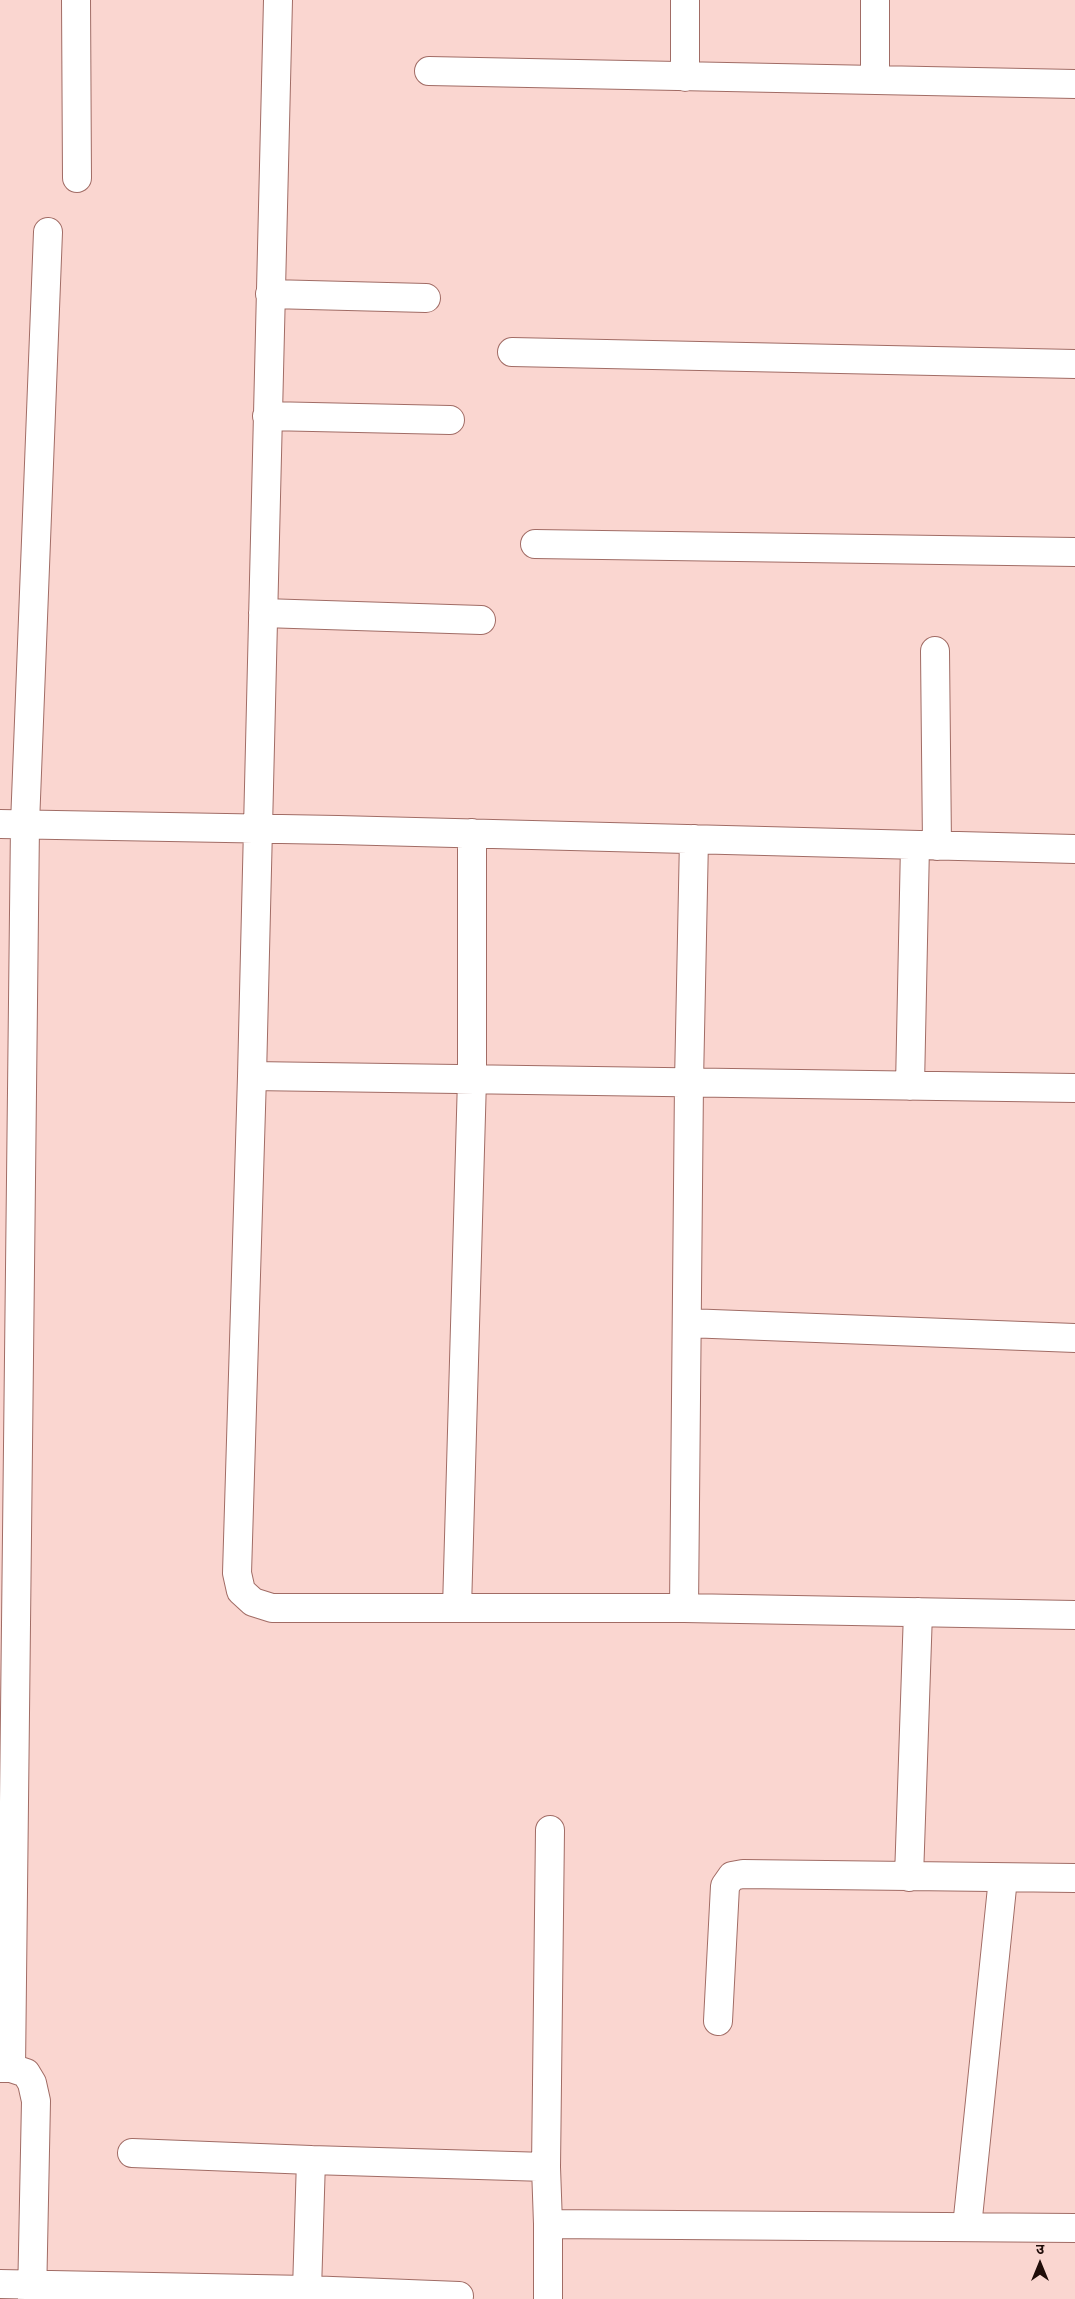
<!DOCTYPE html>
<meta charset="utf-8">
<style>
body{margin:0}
#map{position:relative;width:1075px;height:2299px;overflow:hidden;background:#fad6d0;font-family:Cabin,"Noto Sans Devanagari",sans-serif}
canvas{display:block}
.north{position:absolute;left:1015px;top:2239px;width:50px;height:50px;-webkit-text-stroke:4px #fad6d0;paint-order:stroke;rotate:0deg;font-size:14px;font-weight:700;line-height:20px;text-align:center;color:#200d0a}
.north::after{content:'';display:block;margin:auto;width:18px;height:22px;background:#200d0a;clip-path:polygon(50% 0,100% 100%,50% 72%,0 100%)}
</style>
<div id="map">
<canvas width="1075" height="2299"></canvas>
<div class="north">उ</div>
</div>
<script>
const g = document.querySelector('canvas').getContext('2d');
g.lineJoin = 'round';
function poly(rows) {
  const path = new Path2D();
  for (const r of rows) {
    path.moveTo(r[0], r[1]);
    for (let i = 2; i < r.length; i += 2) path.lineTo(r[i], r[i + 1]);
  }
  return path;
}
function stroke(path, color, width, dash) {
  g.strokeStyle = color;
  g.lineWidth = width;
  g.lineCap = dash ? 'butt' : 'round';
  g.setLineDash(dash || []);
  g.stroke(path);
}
const minor = poly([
 [76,0,77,178],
 [278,0,252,1076,237,1573,241,1591,253,1602,272,1608,684,1608,1075,1615],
 [429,71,1075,84],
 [685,77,685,0],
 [875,80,875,0],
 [270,294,426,298],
 [512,352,1075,364],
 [267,416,450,420],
 [535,544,1075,552],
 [263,613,481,620],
 [935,651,937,846],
 [0,824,338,830,1075,849],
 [252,1076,1075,1088],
 [910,1086,915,845],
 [687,1323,1075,1338],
 [457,1608,472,1079,472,833],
 [684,1608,689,1082,694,839],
 [550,1830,546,2167,548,2224,1075,2228],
 [909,1877,918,1612],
 [718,2021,725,1886,732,1876,743,1874,1075,1878],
 [0,2068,11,2068,26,2073,32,2083,36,2101,32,2299],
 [11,2068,25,824,48,232],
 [132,2153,311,2160],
 [967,2227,1003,1878],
 [0,2284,307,2290,311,2160,546,2167],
 [307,2290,459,2296],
 [548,2299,548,2224]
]);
stroke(minor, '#a16c65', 30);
stroke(minor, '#fff', 28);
</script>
